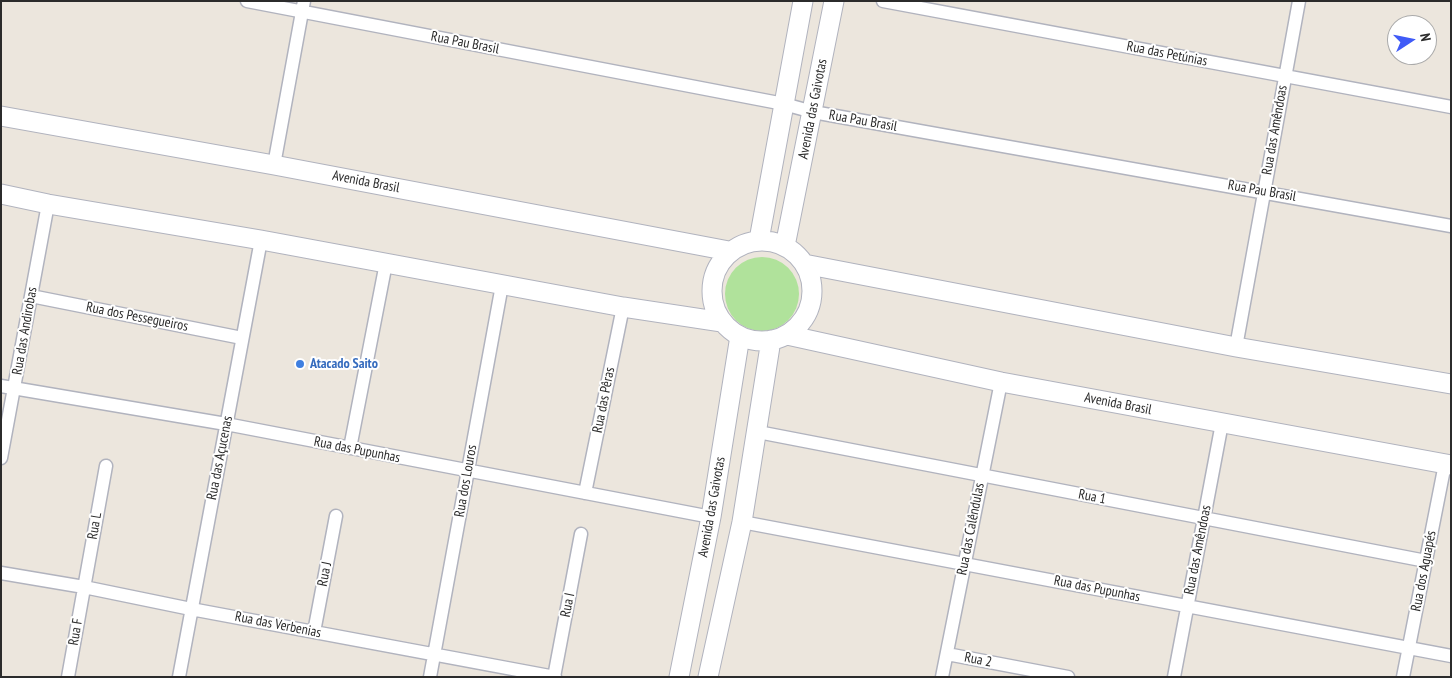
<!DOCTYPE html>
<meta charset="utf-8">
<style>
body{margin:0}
#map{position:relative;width:1452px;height:678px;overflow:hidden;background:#ece6dd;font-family:"PT Sans Narrow",sans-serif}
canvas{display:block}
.frame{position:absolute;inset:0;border:2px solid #2b2b2b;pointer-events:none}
.north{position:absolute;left:1387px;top:15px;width:50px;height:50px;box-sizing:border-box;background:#fff;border:1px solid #aaa;border-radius:50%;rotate:79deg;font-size:14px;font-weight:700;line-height:20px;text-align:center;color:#2b2b2b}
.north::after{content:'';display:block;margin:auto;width:18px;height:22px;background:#405bf7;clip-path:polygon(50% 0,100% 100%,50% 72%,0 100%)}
</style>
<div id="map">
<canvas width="1452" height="678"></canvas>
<div class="frame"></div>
<div class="north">N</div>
</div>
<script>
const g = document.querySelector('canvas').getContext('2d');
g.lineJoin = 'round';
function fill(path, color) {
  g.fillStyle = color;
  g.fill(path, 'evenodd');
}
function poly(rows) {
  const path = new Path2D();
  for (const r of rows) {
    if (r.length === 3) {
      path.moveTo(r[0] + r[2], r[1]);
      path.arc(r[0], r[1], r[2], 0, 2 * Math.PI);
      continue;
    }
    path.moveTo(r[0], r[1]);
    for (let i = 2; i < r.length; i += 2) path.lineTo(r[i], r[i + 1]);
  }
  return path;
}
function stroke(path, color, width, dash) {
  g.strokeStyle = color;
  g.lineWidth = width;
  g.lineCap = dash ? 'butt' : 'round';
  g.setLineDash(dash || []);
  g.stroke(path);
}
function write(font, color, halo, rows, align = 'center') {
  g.font = font + ' "PT Sans Narrow",sans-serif';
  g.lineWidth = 4;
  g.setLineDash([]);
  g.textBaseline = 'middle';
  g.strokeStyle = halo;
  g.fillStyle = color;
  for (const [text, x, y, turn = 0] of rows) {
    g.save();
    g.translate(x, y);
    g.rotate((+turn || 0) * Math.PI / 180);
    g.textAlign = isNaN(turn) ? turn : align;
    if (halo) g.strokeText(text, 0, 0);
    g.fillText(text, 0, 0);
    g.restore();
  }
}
const green = poly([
 [762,294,37]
]);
const street = poly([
 [247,1,784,104,813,112,1451,226],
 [883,1,1451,107],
 [274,165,304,1],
 [31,296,242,338],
 [1236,347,1299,1],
 [1,386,226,424,711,517],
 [758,432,1426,561],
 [350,448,386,263],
 [1,458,48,204],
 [585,493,623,307],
 [742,522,1451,656],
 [1,573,84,587,191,609,555,677],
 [314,632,336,516],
 [947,654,1068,677],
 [68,677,106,466],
 [179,677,261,240],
 [430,677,502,285],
 [554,677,581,534],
 [942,677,1001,382],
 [1174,677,1222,423],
 [1403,677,1445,464]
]);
const secondary = poly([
 [1,116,274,165,729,251],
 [1,194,48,204,261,240,623,307,722,322],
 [759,240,803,1],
 [762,291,50],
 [785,246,834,1],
 [804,264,1236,347,1451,384],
 [787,335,1001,382,1451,465],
 [679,677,711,517,740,336],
 [708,677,742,522,771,340]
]);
const markers = [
 [300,364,5,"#3f7fe0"]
];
const streetNames = [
 ["Rua Pau Brasil",465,43,11],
 ["Rua das Petúnias",1167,54,11],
 ["Avenida das Gaivotas",813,109,-79],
 ["Rua Pau Brasil",863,121,10],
 ["Rua das Amêndoas",1275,130,-80],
 ["Avenida Brasil",366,182,11],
 ["Rua Pau Brasil",1262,191,10],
 ["Rua dos Pessegueiros",137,317,11],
 ["Rua das Andirobas",25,331,-80],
 ["Rua das Pêras",604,400,-79],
 ["Avenida Brasil",1118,404,11],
 ["Rua das Pupunhas",357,450,11],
 ["Rua das Açucenas",220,458,-79],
 ["Rua dos Louros",466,481,-80],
 ["Rua 1",1092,497,11],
 ["Avenida das Gaivotas",712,507,-80],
 ["Rua L",95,526,-80],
 ["Rua das Calêndulas",971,529,-79],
 ["Rua das Amêndoas",1198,550,-79],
 ["Rua dos Aguapés",1424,571,-79],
 ["Rua J",325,574,-79],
 ["Rua das Pupunhas",1097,589,11],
 ["Rua I",568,605,-79],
 ["Rua das Verbenias",278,625,11],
 ["Rua F",76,632,-80],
 ["Rua 2",978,660,11]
];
const shopNames = [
 ["Atacado Saito",310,364]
];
fill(green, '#b0e29b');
stroke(street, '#b1b3be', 15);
stroke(secondary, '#b1b3be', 21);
stroke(street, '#fff', 12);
stroke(secondary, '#fff', 19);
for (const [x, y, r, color] of markers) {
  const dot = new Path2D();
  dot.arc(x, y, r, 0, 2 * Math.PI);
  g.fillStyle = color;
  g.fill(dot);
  stroke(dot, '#fff', 2);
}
write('14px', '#2b2b2b', '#fff', streetNames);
write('bold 14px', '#366cbe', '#fff', shopNames, 'left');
</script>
